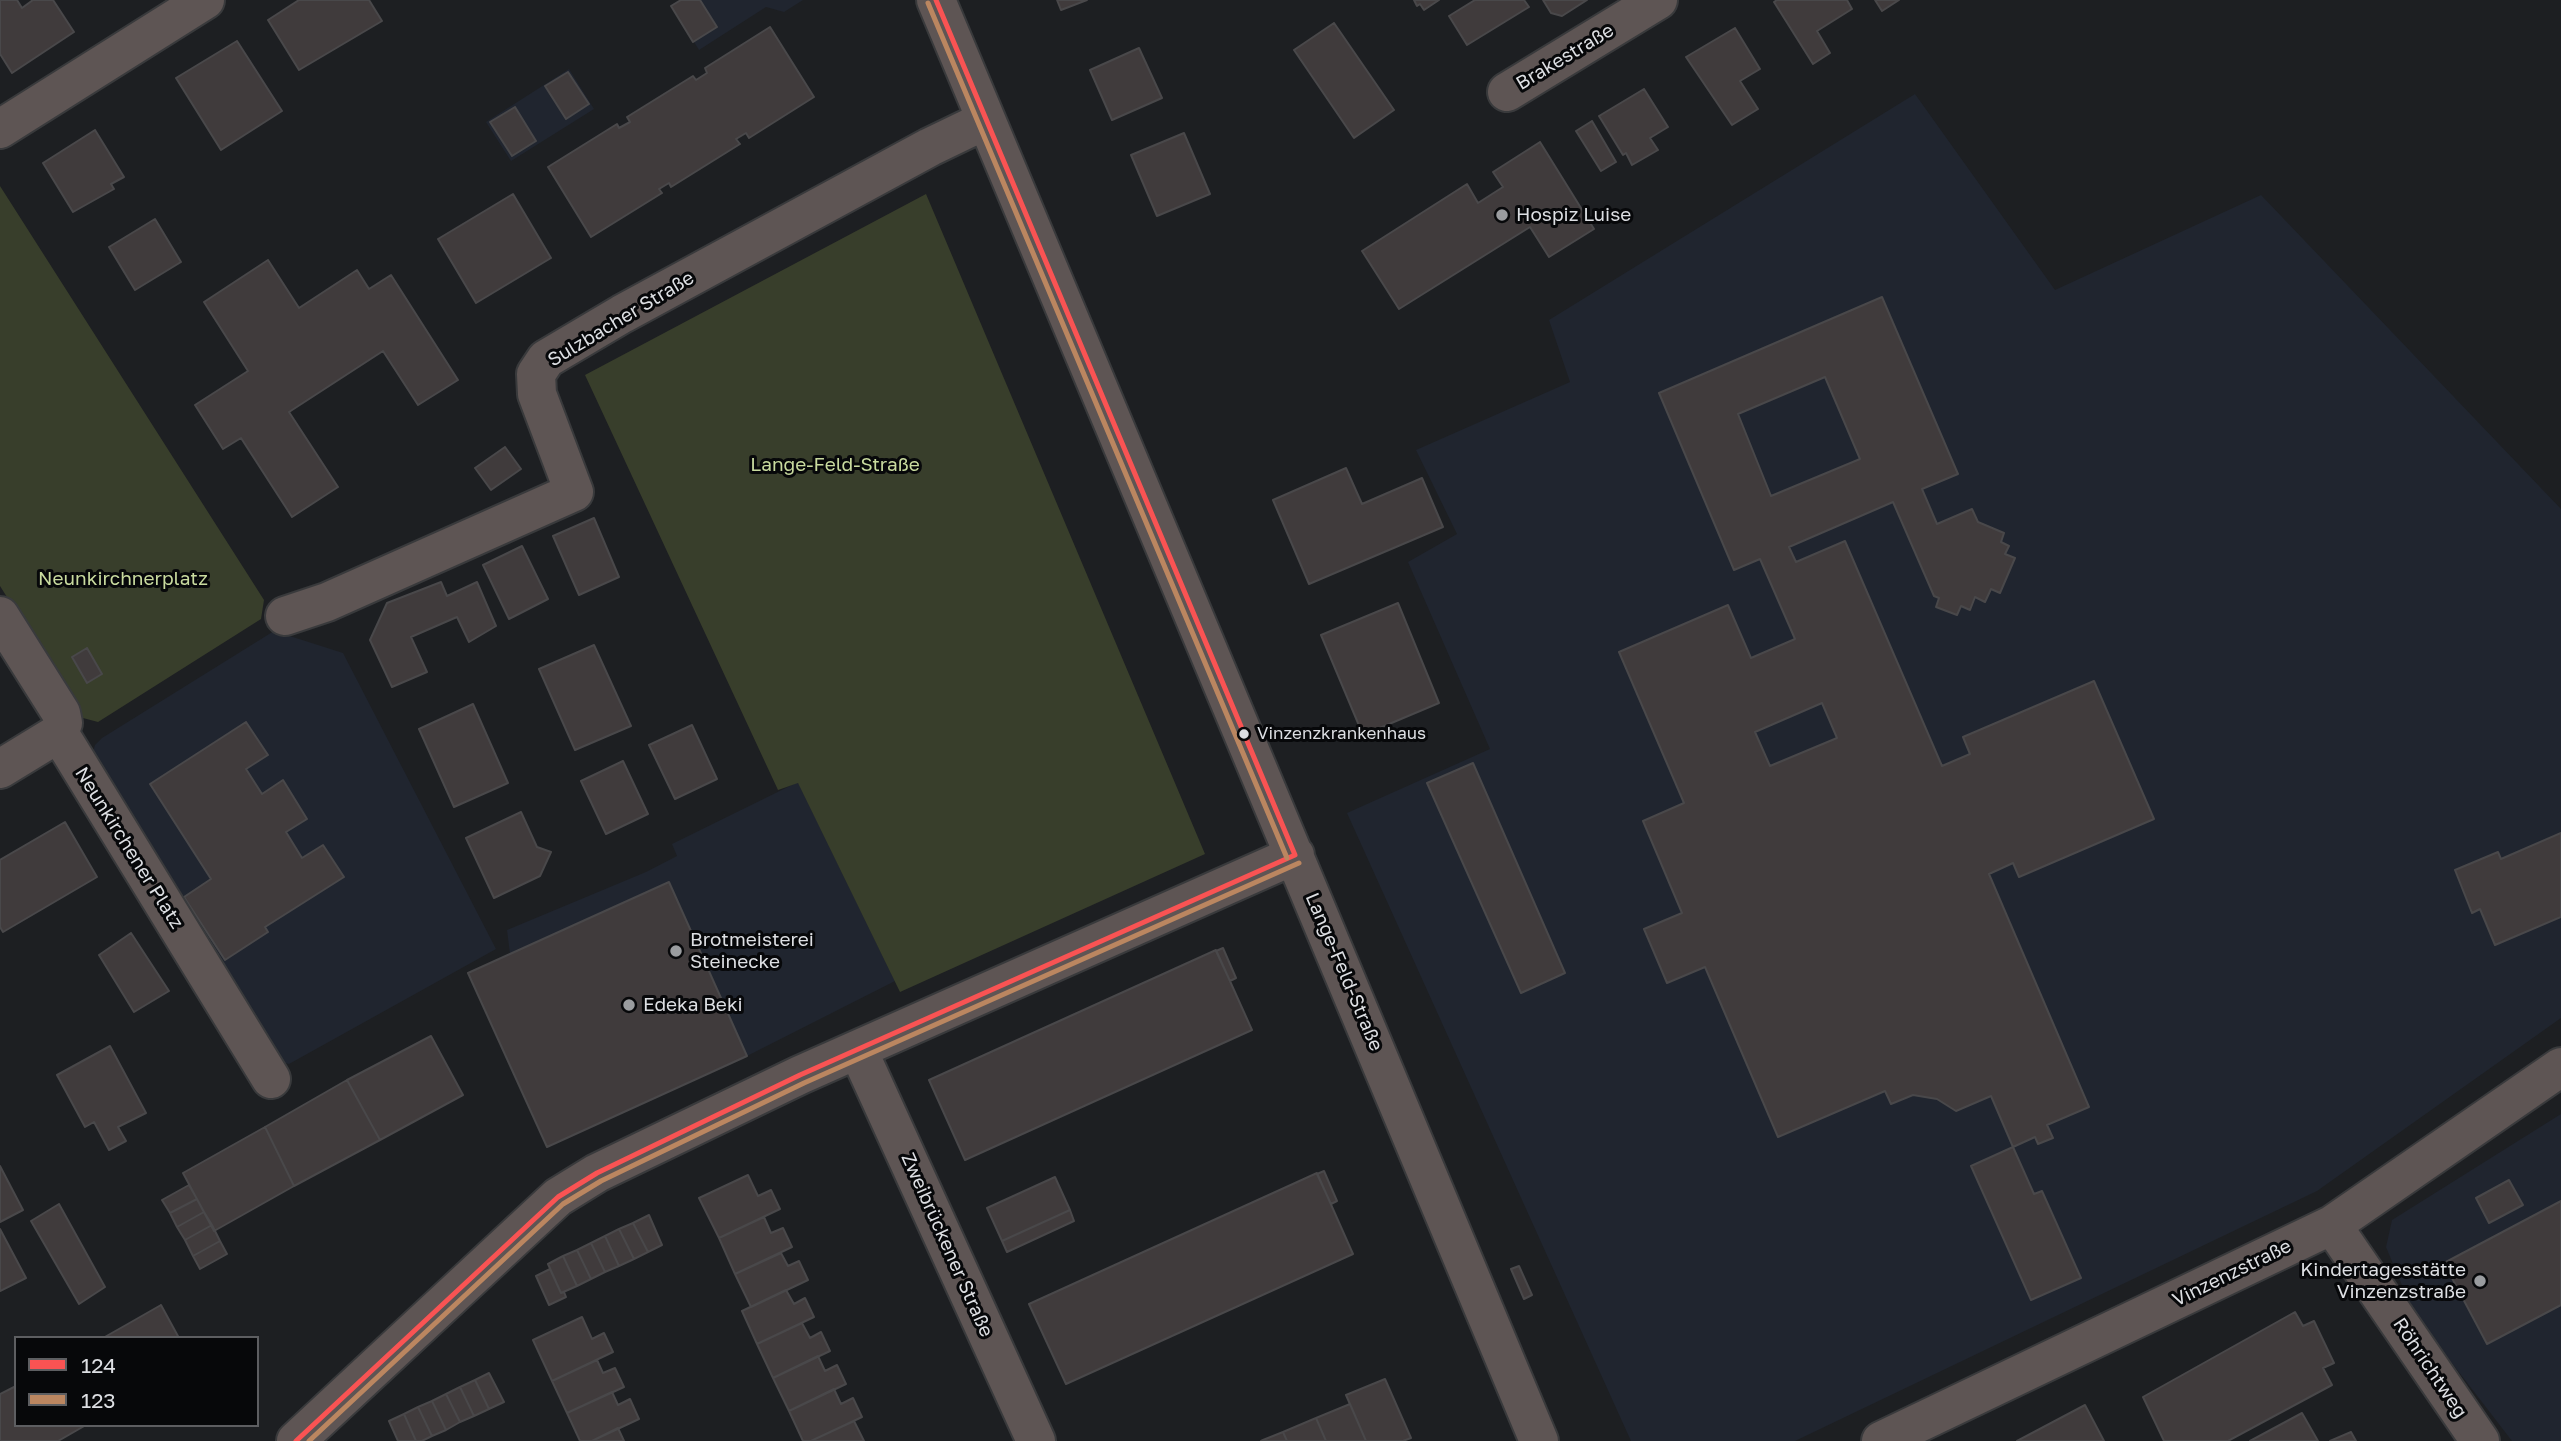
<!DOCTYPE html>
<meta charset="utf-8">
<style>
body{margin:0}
#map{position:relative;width:2561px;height:1441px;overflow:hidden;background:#1d1f22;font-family:"Golos Text",sans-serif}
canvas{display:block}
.legend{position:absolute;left:14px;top:1336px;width:245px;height:91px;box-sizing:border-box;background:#07080a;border:2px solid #5d5e61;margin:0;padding:9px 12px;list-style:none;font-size:21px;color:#dddfe3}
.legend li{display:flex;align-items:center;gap:14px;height:35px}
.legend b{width:35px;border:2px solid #5d5e61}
</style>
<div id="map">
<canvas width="2561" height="1441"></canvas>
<ul class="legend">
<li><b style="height:9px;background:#f95353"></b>124</li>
<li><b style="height:9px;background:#bb8660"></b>123</li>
</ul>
</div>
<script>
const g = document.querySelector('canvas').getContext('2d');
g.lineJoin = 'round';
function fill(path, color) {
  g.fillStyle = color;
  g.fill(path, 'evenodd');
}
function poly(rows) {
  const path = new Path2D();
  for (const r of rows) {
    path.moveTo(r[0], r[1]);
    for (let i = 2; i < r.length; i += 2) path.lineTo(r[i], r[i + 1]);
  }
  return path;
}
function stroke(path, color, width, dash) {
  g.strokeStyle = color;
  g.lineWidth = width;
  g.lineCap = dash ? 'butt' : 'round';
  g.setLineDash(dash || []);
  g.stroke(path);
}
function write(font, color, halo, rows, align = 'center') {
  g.font = font + ' "Golos Text",sans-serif';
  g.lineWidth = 6;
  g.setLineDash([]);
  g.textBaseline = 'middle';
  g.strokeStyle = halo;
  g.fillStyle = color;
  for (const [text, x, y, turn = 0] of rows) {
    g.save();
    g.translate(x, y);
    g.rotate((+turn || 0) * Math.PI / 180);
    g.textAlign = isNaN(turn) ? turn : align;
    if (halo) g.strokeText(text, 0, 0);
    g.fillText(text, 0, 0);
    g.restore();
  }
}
const built = poly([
 [680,0,803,0,784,12,766,7,699,50,671,5],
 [569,69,594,109,511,161,486,122],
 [1915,94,2055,290,2261,195,2561,509,2561,1018,2317,1191,1795,1441,1631,1441,1347,813,1490,749,1408,562,1457,534,1416,450,1570,382,1549,320],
 [274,631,343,653,496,949,289,1064,281,1062,92,755,95,745,102,738],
 [798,782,895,981,747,1056,547,1147,468,973,510,954,507,930,646,872,677,856,672,844],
 [2561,1114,2561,1441,2512,1441,2414,1314,2386,1247,2392,1220]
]);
const green = poly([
 [0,186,264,600,261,619,98,722,83,718,0,586],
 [926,194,1205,854,900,992,798,783,778,790,585,375]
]);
const building = poly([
 [0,0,17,0,22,8,33,0,53,0,74,32,12,73,0,54,0,0],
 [299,0,369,0,382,21,299,70,268,20,299,0],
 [681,0,700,0,717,27,693,42,671,6,681,0],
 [1057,0,1087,0,1061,10,1057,0],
 [1414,0,1439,0,1424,10,1420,4,1417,6,1414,0],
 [1475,0,1524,0,1529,7,1467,45,1449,16,1475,0],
 [1543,0,1587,0,1562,16,1551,13,1543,0],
 [1777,0,1847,0,1852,9,1817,31,1830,53,1813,64,1774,2,1777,0],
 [1875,0,1899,0,1882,11,1875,0],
 [1334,23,1394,110,1354,138,1294,50,1334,23],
 [770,27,814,97,749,138,746,133,736,139,740,144,671,187,669,183,659,189,662,193,591,237,548,167,617,124,619,128,630,122,627,117,693,76,696,80,707,73,705,68,770,27],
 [1735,28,1760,69,1740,81,1758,109,1732,125,1686,57,1735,28],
 [237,41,282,111,221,150,176,78,237,41],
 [1139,48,1162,98,1112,120,1090,70,1139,48],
 [568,72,589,104,566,119,545,86,568,72],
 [1644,89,1668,127,1650,138,1658,150,1632,165,1626,153,1623,155,1599,116,1644,89],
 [515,107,536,141,512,156,490,122,515,107],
 [1592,121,1616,162,1601,171,1576,131,1592,121],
 [95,130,124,177,111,184,114,189,73,212,43,163,95,130],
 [1184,133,1210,194,1157,216,1131,155,1184,133],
 [1540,142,1594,229,1549,257,1530,227,1399,309,1362,251,1467,184,1478,203,1503,187,1493,172,1540,142],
 [513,194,551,258,476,303,438,239,513,194],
 [155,219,181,262,135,290,109,247,155,219],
 [268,260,299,308,357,270,369,289,391,275,458,380,418,405,383,351,289,412,338,487,292,517,241,438,223,449,195,405,248,371,204,302,268,260],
 [1882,297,1958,474,1922,489,1937,524,1972,509,1978,522,2004,533,2001,542,2009,546,2005,554,2015,558,2000,593,1991,589,1985,602,1975,597,1970,610,1961,606,1957,615,1936,607,1939,598,1934,596,1893,502,1789,547,1796,562,1845,541,1942,766,1970,754,1963,737,2094,681,2154,819,2019,877,2013,863,1989,874,2089,1107,2047,1125,2053,1138,2038,1144,2035,1137,2013,1147,1991,1096,1956,1111,1937,1099,1913,1095,1891,1104,1885,1091,1778,1137,1705,967,1667,983,1644,929,1682,913,1643,821,1684,803,1619,652,1728,605,1751,658,1795,639,1760,559,1734,570,1659,393,1882,297],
 [1825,377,1860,459,1771,496,1738,414,1825,377],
 [1822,703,1837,738,1770,766,1755,732,1822,703],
 [505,447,521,469,491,490,475,468,505,447],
 [1346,468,1362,504,1422,478,1443,527,1309,584,1273,500,1346,468],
 [594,518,619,577,579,595,553,536,594,518],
 [522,546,548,599,509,619,483,565,522,546],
 [441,582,447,596,477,582,496,626,469,642,457,617,411,637,427,672,392,687,370,640,387,603,441,582],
 [1398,603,1439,703,1363,735,1321,635,1398,603],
 [594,645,631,726,575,750,539,669,594,645],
 [87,648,102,674,87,683,72,657,87,648],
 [473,704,508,783,454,807,419,729,473,704],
 [246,722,268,755,246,769,262,794,283,780,307,819,286,832,302,858,323,845,344,877,265,927,268,932,225,960,184,897,211,879,150,784,246,722],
 [692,725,717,779,675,799,649,745,692,725],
 [623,761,648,814,606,834,581,781,623,761],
 [1473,763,1565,973,1521,993,1427,783,1473,763],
 [521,812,537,847,551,852,540,876,494,898,466,838,521,812],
 [65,822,97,877,3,932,0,927,0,860,65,822],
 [2561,833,2561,917,2495,945,2480,909,2472,913,2455,870,2498,852,2501,859,2561,833],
 [669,882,747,1056,547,1147,468,973,669,882],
 [131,933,169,991,134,1012,99,955,131,933],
 [1223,948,1236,978,1230,981,1216,951,1223,948],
 [1216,950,1252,1030,965,1160,929,1080,1216,950],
 [431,1036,463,1095,380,1140,347,1080,431,1036],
 [110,1046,146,1113,118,1127,126,1141,109,1150,94,1122,85,1127,57,1075,110,1046],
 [347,1080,380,1140,294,1186,265,1127,347,1080],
 [265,1127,294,1186,214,1231,183,1173,265,1127],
 [2013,1147,2034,1194,2042,1191,2081,1278,2031,1300,1971,1166,2013,1147],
 [0,1166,23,1210,0,1222,0,1166],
 [1324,1171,1337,1201,1331,1204,1317,1174,1324,1171],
 [1317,1173,1353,1254,1066,1384,1029,1304,1317,1173],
 [748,1175,758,1196,771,1190,780,1209,719,1238,699,1198,748,1175],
 [1055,1177,1070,1210,1002,1241,987,1208,1055,1177],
 [2509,1180,2523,1205,2489,1223,2476,1198,2509,1180],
 [189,1185,197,1199,170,1213,162,1200,189,1185],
 [197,1199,204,1212,177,1227,170,1213,197,1199],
 [2561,1201,2561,1305,2487,1344,2444,1263,2561,1201],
 [59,1204,105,1287,79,1304,31,1221,59,1204],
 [1070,1210,1074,1221,1007,1252,1002,1241,1070,1210],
 [204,1212,212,1225,185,1240,177,1227,204,1212],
 [649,1215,662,1245,648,1252,633,1223,649,1215],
 [764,1217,771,1233,783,1228,792,1247,735,1274,719,1238,764,1217],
 [633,1223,648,1252,634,1259,619,1229,633,1223],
 [212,1225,220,1241,193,1256,185,1240,212,1225],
 [0,1229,26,1278,0,1291,0,1229],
 [619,1229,634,1259,619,1266,605,1236,619,1229],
 [605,1236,619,1266,605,1272,591,1243,605,1236],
 [220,1241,227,1254,200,1269,193,1256,220,1241],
 [591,1243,605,1272,591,1279,577,1250,591,1243],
 [577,1250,591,1279,577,1286,563,1256,577,1250],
 [781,1253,788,1266,799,1261,808,1280,751,1307,735,1274,781,1253],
 [563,1256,577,1286,561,1293,548,1264,563,1256],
 [1519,1266,1532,1295,1524,1299,1511,1269,1519,1266],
 [550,1269,561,1293,564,1292,566,1297,549,1305,536,1276,550,1269],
 [786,1290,794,1304,805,1298,814,1317,757,1344,742,1311,786,1290],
 [161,1305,179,1338,103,1338,126,1325,161,1305],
 [2295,1312,2303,1326,2314,1321,2334,1363,2323,1368,2332,1385,2228,1441,2164,1441,2143,1397,2295,1312],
 [582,1317,592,1339,604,1333,613,1352,552,1381,533,1340,582,1317],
 [802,1323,810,1338,821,1332,830,1351,773,1378,757,1344,802,1323],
 [818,1356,825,1371,837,1365,846,1384,789,1411,773,1378,818,1356],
 [597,1360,603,1373,615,1368,624,1387,567,1413,552,1381,597,1360],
 [489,1373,504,1402,489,1409,475,1380,489,1373],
 [1385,1379,1411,1438,1403,1441,1366,1441,1346,1395,1385,1379],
 [475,1380,489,1409,474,1416,460,1387,475,1380],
 [16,1386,16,1425,86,1425,58,1441,0,1441,0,1394,16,1386],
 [460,1387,474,1416,460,1422,446,1394,460,1387],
 [834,1389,841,1404,853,1398,862,1417,811,1441,803,1441,789,1411,834,1389],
 [612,1392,618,1405,630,1399,639,1419,592,1441,580,1441,567,1413,612,1392],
 [446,1394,460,1422,446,1430,432,1401,446,1394],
 [432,1401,446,1430,432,1436,418,1407,432,1401],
 [1350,1404,1366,1441,1326,1441,1316,1418,1350,1404],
 [2085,1405,2104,1441,2017,1441,2085,1405],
 [418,1407,432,1436,422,1441,416,1441,404,1414,418,1407],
 [2302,1413,2318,1441,2250,1441,2302,1413],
 [404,1414,416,1441,398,1441,389,1421,404,1414],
 [1316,1418,1326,1441,1287,1441,1283,1432,1316,1418],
 [854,1421,864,1441,811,1441,854,1421],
 [618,1428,624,1441,592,1441,618,1428],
 [1283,1432,1287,1441,1261,1441,1263,1440,1283,1432],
 [2351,1432,2356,1441,2330,1441,2351,1432]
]);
const minor = poly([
 [936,0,1539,1441],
 [1507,92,1658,0],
 [0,129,205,0],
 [0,616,61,713,63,723,59,733],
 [285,616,327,602,574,492,537,394,536,374,546,359,622,314,930,147,986,120],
 [59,733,271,1079],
 [0,769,59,733],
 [858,1050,1036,1441],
 [2332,1225,2480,1441],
 [296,1441,558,1197,597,1173,800,1075,1295,855],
 [1881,1441,2332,1225,2561,1067]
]);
const bus1 = poly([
 [936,0,1295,855],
 [296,1441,558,1197,597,1173,800,1075,1295,855]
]);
const bus2 = poly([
 [928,3,1287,858],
 [309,1441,563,1204,601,1181,804,1083,1299,863]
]);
const markers = [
 [1502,215,7,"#9a9c9f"],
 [1244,734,6,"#dddfe3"],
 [676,951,7,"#9a9c9f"],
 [629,1005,7,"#9a9c9f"],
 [2480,1281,7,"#9a9c9f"]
];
const busNames = [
 ["Vinzenzkrankenhaus",1257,734]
];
const streetNames = [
 ["Brakestraße",1565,57,-31],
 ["Sulzbacher Straße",621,319,-31],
 ["Neunkirchener Platz",129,848,58],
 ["Lange-Feld-Straße",1344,972,67],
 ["Zweibrückener Straße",947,1245,66],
 ["Vinzenzstraße",2232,1273,-26],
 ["Röhrichtweg",2430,1368,56]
];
const poiNames = [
 ["Hospiz Luise",1516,215],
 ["Brotmeisterei",690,940],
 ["Steinecke",690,962],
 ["Edeka Beki",643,1005],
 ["Kindertagesstätte",2466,1270,"right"],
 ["Vinzenzstraße",2466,1292,"right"]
];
const parkNames = [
 ["Lange-Feld-Straße",835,465],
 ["Neunkirchnerplatz",123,579]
];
fill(built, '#20252f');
fill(green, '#383e2b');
fill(building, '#403b3c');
stroke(building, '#49484a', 2);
stroke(minor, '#393a3c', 42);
stroke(minor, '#5e5554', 38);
stroke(bus1, '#f95353', 5);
stroke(bus2, '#bb8660', 5);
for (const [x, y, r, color] of markers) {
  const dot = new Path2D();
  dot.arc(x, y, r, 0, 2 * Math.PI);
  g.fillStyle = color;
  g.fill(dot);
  stroke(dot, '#07080a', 2.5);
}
write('17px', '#dddfe3', '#07080a', busNames, 'left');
write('19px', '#dddfe3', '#07080a', streetNames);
write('19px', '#dddfe3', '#07080a', poiNames, 'left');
write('19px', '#c9db9f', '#07080a', parkNames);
</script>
